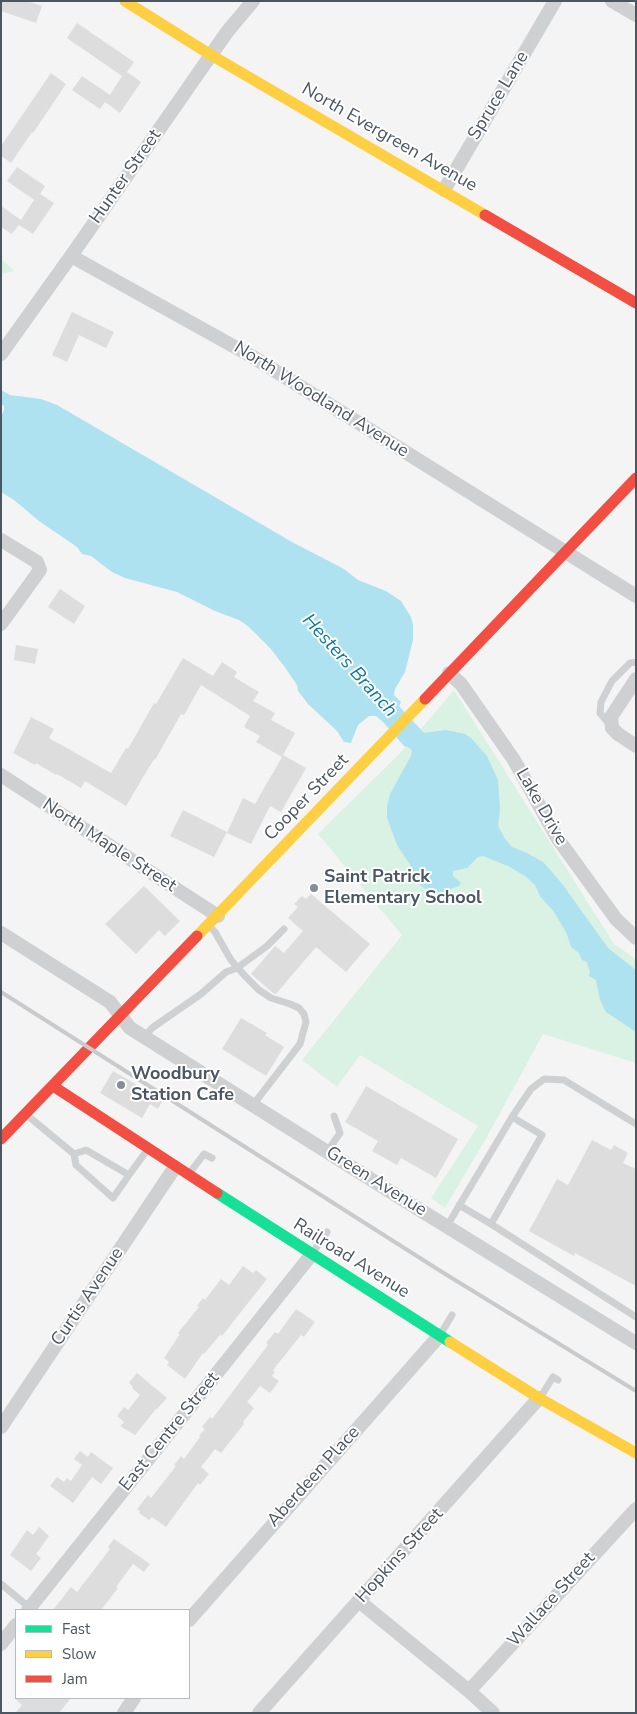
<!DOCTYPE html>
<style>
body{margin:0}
#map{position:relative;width:637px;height:1714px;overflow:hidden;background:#f4f4f4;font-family:"Nunito Sans",sans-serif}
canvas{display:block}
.frame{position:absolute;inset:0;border:2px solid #4a5661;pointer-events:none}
.legend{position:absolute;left:15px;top:1609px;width:175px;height:90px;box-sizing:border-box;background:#fff;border:1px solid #b7bbc0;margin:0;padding:6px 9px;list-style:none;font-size:15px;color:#4a5661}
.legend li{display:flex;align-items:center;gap:10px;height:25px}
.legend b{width:25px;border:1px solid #b7bbc0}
</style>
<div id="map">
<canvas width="637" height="1714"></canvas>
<div class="frame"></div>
<ul class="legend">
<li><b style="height:6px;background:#16e098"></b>Fast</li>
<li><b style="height:6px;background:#ffcf43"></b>Slow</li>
<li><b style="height:6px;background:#f24e42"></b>Jam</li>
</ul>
</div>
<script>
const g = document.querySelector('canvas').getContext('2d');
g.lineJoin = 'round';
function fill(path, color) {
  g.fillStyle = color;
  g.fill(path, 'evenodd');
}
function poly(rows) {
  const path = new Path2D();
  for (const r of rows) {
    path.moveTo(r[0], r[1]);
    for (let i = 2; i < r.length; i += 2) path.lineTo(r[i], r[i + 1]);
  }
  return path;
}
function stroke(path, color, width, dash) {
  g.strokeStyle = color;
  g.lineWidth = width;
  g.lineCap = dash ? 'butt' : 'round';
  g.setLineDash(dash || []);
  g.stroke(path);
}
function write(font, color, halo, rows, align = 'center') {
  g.font = font + ' "Nunito Sans",sans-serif';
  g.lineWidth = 4;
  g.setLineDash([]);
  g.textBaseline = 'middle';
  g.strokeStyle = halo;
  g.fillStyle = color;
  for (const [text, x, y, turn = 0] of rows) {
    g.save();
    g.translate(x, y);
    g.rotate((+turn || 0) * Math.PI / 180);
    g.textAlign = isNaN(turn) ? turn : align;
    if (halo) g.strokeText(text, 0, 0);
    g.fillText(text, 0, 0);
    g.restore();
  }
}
const green = poly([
 [1,259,15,271,1,274],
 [454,690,614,944,636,959,636,1063,543,1034,488,1135,445,1208,431,1198,478,1126,360,1055,337,1087,302,1060,402,935,318,834,403,750]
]);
const water = poly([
 [1,390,10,395,41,399,57,405,292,542,344,569,358,580,386,591,401,601,411,617,413,624,413,640,405,672,395,689,394,695,401,702,399,706,424,733,446,730,465,734,471,738,487,756,498,780,500,809,498,826,505,839,512,847,527,853,543,862,552,872,563,885,608,948,636,970,636,1032,606,1012,600,1000,596,980,589,976,590,972,587,962,582,960,579,953,571,947,567,934,554,912,540,896,535,885,525,876,508,866,483,856,478,857,467,868,453,871,453,876,461,883,459,886,442,892,431,899,425,898,427,890,420,885,411,866,397,845,387,818,387,807,390,794,411,756,412,751,410,748,404,746,383,722,376,716,369,716,358,725,351,743,344,742,337,731,308,704,298,691,297,685,284,666,270,648,249,627,239,620,215,611,177,592,125,578,112,572,91,556,82,554,77,547,39,521,14,500,1,492,1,417,4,410,4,406,1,404]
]);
const building = poly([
 [1,1,27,1,42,6,36,23,1,11],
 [77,23,134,62,127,72,141,82,120,113,105,102,100,109,72,90,82,76,110,95,122,76,67,38],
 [51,73,66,84,33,133,32,132,11,163,1,156,1,146],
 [17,167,45,186,40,194,54,203,33,234,19,225,12,234,1,227,1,206,21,220,34,200,7,181],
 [72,312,114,332,106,348,79,335,67,362,52,355],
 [60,589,85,606,74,624,48,607],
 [16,645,38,649,35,664,14,660],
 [183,658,213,676,222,662,237,672,234,677,259,692,253,701,275,713,271,720,295,733,283,755,306,768,281,812,270,806,251,844,227,833,243,798,255,804,282,757,256,742,260,736,244,727,250,716,201,685,184,715,181,714,155,760,154,759,126,806,85,781,81,788,57,774,56,775,36,763,35,765,13,753,31,717,54,729,49,738,111,773,126,748,128,749,154,703,156,704],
 [183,810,227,832,214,857,170,836],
 [144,886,180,921,165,936,159,930,136,954,105,924],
 [311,894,370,944,346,972,316,947,276,994,273,993,251,974,275,946,284,953,303,931,288,918,298,907,294,904,302,896,306,899],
 [241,1018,267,1033,265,1035,284,1047,266,1076,222,1049],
 [113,1071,163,1100,158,1109,150,1104,142,1118,100,1093],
 [366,1086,458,1139,436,1178,401,1158,397,1165,372,1151,378,1141,345,1122],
 [592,1140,611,1150,614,1145,628,1153,623,1163,636,1169,636,1286,575,1253,574,1256,529,1231,557,1179,568,1185],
 [243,1266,253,1273,256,1270,267,1279,222,1336,221,1334,204,1354,203,1353,185,1379,167,1365,169,1362,164,1358,180,1334,178,1333,199,1307,197,1306,203,1298,205,1300,221,1279,229,1285],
 [296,1309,315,1322,304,1337,301,1335,273,1370,275,1372,272,1376,279,1381,270,1393,260,1386,247,1402,254,1408,243,1422,244,1424,221,1453,215,1449,201,1467,209,1474,200,1485,198,1483,166,1527,152,1517,149,1520,139,1513,140,1511,137,1509,148,1495,151,1498,176,1466,174,1465,181,1456,184,1459,200,1437,199,1436,205,1429,202,1427,210,1417,212,1419,268,1345,266,1343,275,1332,278,1334],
 [137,1373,167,1398,157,1409,156,1409,135,1435,120,1426,124,1422,117,1416,124,1407,128,1410,140,1395,132,1388,133,1387,129,1383],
 [80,1451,88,1457,91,1452,113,1468,101,1484,92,1477,73,1503,50,1486,57,1477,64,1482,67,1478,71,1481,82,1465,74,1459],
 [39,1527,49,1536,36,1554,41,1558,31,1571,10,1555,27,1530,33,1535],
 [114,1539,150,1564,144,1572,133,1564,116,1587,118,1588,101,1610,53,1610,71,1587,77,1592,110,1549,108,1547],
 [14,1698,71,1698,59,1713,15,1713,22,1705]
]);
const lane = poly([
 [610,725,600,713,601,702,612,681,630,663,636,662],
 [209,926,215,932,231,960,245,976,259,990,271,998,290,1004,299,1008,304,1014,306,1022,300,1044,253,1105],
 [144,1037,152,1028,201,994,226,972,237,968,267,946,284,929],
 [28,1116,74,1154,86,1150,129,1175,148,1149],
 [327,1152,340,1133,334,1116],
 [74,1154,76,1165,113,1198,129,1175],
 [188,1175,204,1154,212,1158],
 [459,1205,491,1224,636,1317],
 [491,1224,542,1135,512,1117],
 [447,1226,512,1117,531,1089,544,1079,564,1080,636,1124],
 [312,1254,327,1232],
 [440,1335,452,1315],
 [540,1398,553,1377,558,1380],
 [1,1584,30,1608]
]);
const street = poly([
 [612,1,636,15],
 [444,190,555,1],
 [71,256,253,357,636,596],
 [1,354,71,256,227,32,253,1],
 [1,540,37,562,40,570,1,624],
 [449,673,461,684,514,760,558,839,616,919,636,938],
 [636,679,611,717,612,728,618,734,636,746],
 [1,775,218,916],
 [1,933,110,1002,130,1028,399,1197,636,1343],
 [1,1427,175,1167],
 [360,1602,469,1691,493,1713],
 [28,1610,312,1254],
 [189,1620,440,1335],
 [1,1644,16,1625],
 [469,1691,636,1509],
 [124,1713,134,1698],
 [259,1713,539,1398]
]);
const fast = poly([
 [217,1193,450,1342]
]);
const slow = poly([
 [125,1,211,55,485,215],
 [197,936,425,699],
 [450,1342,539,1398,636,1453]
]);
const jam = poly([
 [485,215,636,303],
 [425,699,636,478],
 [53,1086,217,1193],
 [1,1139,197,936]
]);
const rail = poly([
 [1,992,442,1272,636,1391]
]);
const markers = [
 [314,888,5,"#868d94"],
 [121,1085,5,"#868d94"]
];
const streetNames = [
 ["Spruce Lane",499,96,-59],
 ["North Evergreen Avenue",389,138,30],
 ["Hunter Street",126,177,-55],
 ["North Woodland Avenue",321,400,32],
 ["Cooper Street",307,798,-46],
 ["Lake Drive",541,807,60],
 ["North Maple Street",109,846,33],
 ["Green Avenue",376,1182,32],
 ["Railroad Avenue",351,1259,32],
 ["Curtis Avenue",88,1297,-56],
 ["East Centre Street",170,1432,-51],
 ["Aberdeen Place",314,1477,-48],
 ["Hopkins Street",400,1556,-48],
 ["Wallace Street",552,1600,-48]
];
const poiNames = [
 ["Saint Patrick",324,878],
 ["Elementary School",324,899],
 ["Woodbury",131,1075],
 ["Station Cafe",131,1096]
];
const waterNames = [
 ["Hesters Branch",349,666,48]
];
fill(green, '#d9f2e3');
fill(water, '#aee2f0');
fill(building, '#ddddde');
stroke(lane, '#ced0d2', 7);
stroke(street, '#ced0d2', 14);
stroke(fast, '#16e098', 11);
stroke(slow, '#ffcf43', 11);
stroke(jam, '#f24e42', 11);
stroke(rail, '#c9cacc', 4);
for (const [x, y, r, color] of markers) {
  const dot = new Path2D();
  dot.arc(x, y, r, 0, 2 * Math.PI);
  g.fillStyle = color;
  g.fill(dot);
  stroke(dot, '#fff', 2);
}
write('18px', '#4a5661', '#fff', streetNames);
write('bold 18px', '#4a5661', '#fff', poiNames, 'left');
write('italic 19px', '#0c7c9b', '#fff', waterNames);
</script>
